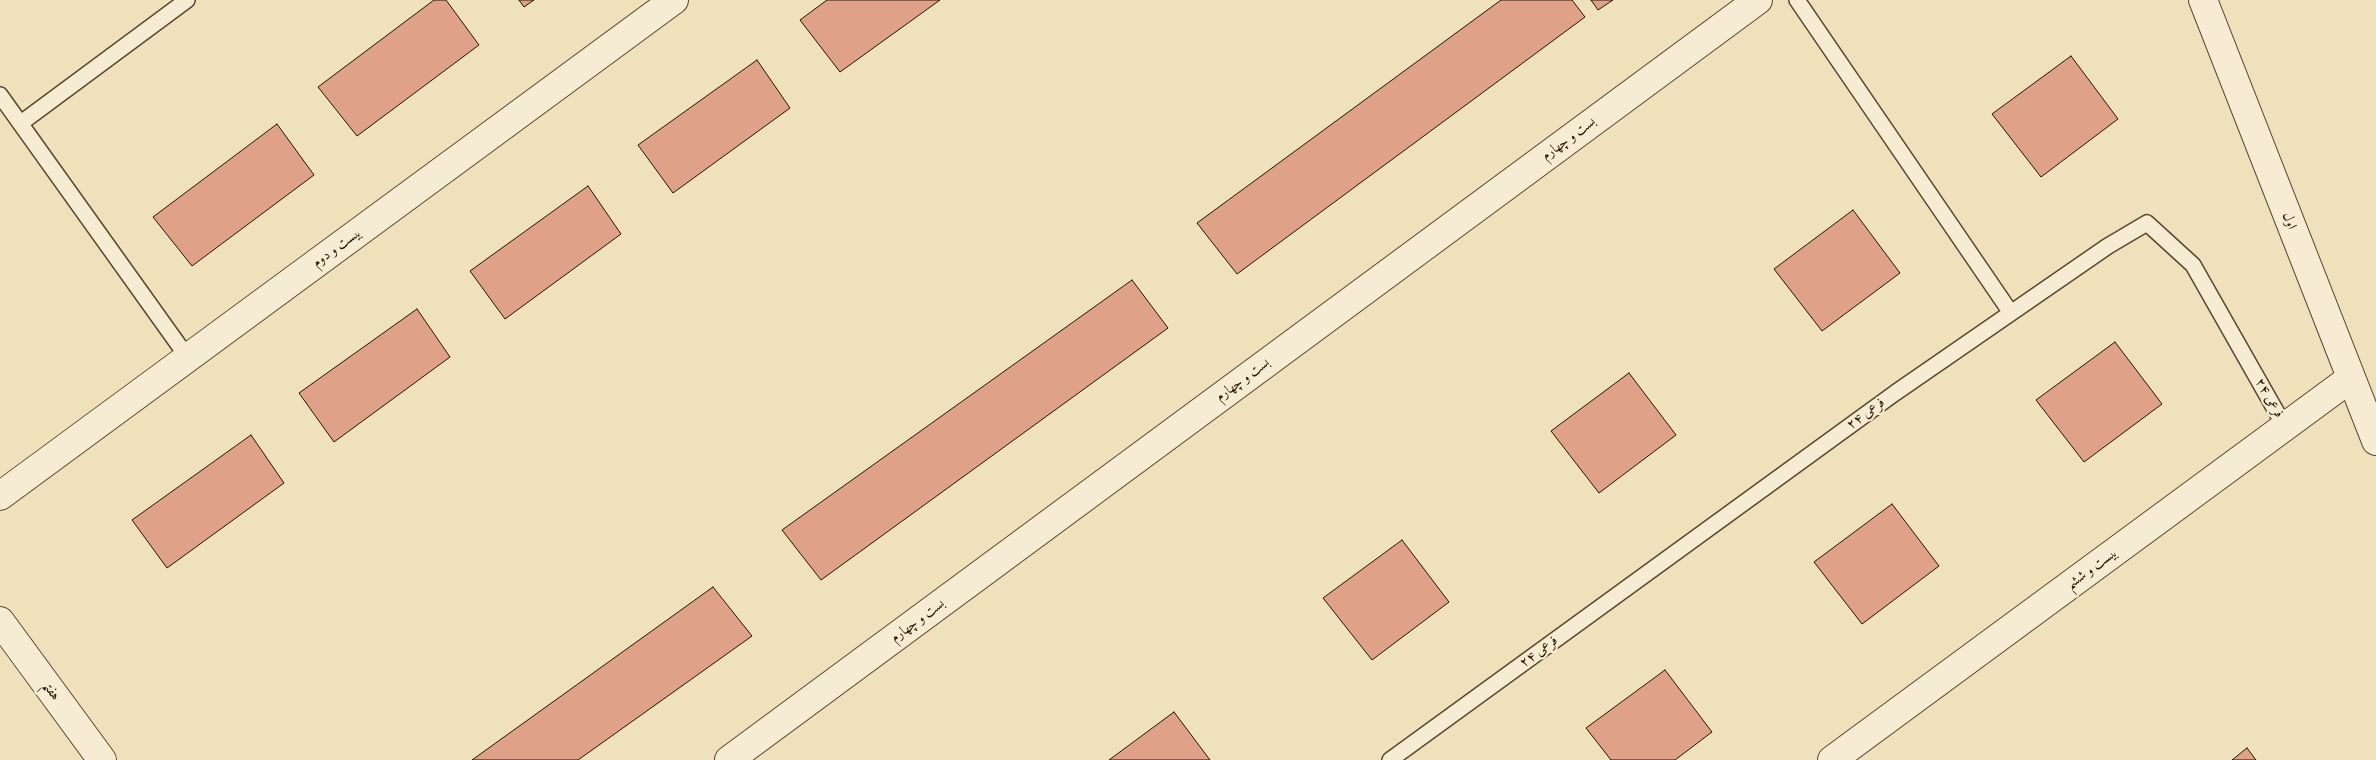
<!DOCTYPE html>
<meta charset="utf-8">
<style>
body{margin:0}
canvas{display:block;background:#efe1bb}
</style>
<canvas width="2376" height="760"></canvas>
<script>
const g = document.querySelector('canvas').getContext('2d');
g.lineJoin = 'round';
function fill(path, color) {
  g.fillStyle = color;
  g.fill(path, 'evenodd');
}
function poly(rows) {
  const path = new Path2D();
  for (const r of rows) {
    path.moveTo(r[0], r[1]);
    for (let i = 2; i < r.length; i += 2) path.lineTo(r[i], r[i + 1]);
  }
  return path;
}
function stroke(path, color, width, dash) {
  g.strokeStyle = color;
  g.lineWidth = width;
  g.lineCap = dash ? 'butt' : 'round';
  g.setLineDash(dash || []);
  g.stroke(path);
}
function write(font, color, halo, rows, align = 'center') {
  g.font = font + ' Alegreya,Amiri,serif';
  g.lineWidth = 4.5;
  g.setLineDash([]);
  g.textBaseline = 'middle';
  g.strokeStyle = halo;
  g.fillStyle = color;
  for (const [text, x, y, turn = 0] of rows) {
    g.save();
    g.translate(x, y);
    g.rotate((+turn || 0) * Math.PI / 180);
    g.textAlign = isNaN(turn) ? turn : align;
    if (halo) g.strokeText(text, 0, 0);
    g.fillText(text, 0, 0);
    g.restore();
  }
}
const building = poly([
 [434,0,446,0,479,45,357,136,318,87,434,0],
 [519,0,534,0,524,7,519,0],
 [827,0,940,0,840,72,800,20,827,0],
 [1501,0,1572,0,1585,17,1237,274,1197,223,1501,0],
 [1591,0,1613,0,1598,10,1591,0],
 [2071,56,2118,119,2041,177,1992,114,2071,56],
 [757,60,790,108,673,193,638,145,757,60],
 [277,124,314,175,192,266,153,217,277,124],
 [588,186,621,234,505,319,470,271,588,186],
 [1853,210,1900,273,1822,331,1774,269,1853,210],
 [1132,280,1168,328,821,580,782,530,1132,280],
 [417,309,450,357,334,442,299,393,417,309],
 [2115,342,2162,404,2084,462,2036,400,2115,342],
 [1629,373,1676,435,1599,493,1551,431,1629,373],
 [251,435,284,483,167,568,132,520,251,435],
 [1892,504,1939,566,1862,624,1814,562,1892,504],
 [1402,540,1449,602,1372,660,1323,598,1402,540],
 [713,587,752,636,578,760,472,760,713,587],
 [1665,670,1712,732,1675,760,1611,760,1586,728,1665,670],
 [1174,712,1210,760,1109,760,1174,712],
 [2247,748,2256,760,2232,760,2247,748]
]);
const lane = poly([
 [1797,0,2011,313],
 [0,95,188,358],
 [21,123,187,0],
 [1390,760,1895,393,2108,246,2147,223,2193,265,2285,427]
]);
const street = poly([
 [2203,0,2376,441],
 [0,496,674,0],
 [0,621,102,760],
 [729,760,1758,0],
 [1832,760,2351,378]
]);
const streetNames = [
 ["بست و چهارم",1569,139,-36],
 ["اول",2289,221,69],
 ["بیست و دوم",337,248,-36],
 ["بست و چهارم",1243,380,-36],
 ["فرعی ۲۴",2269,398,60],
 ["فرعی ۲۴",1866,414,-36],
 ["بیست و ششم",2092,569,-36],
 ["بست و چهارم",918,621,-36],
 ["فرعی ۲۴",1539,652,-36],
 ["هفتم",51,691,54]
];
fill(building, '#e0a189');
stroke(building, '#261500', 1);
stroke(lane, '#58482f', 18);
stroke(street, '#58482f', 30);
stroke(lane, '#f5ecd3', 15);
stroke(street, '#f5ecd3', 28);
write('14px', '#261500', '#f5ecd3', streetNames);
</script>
